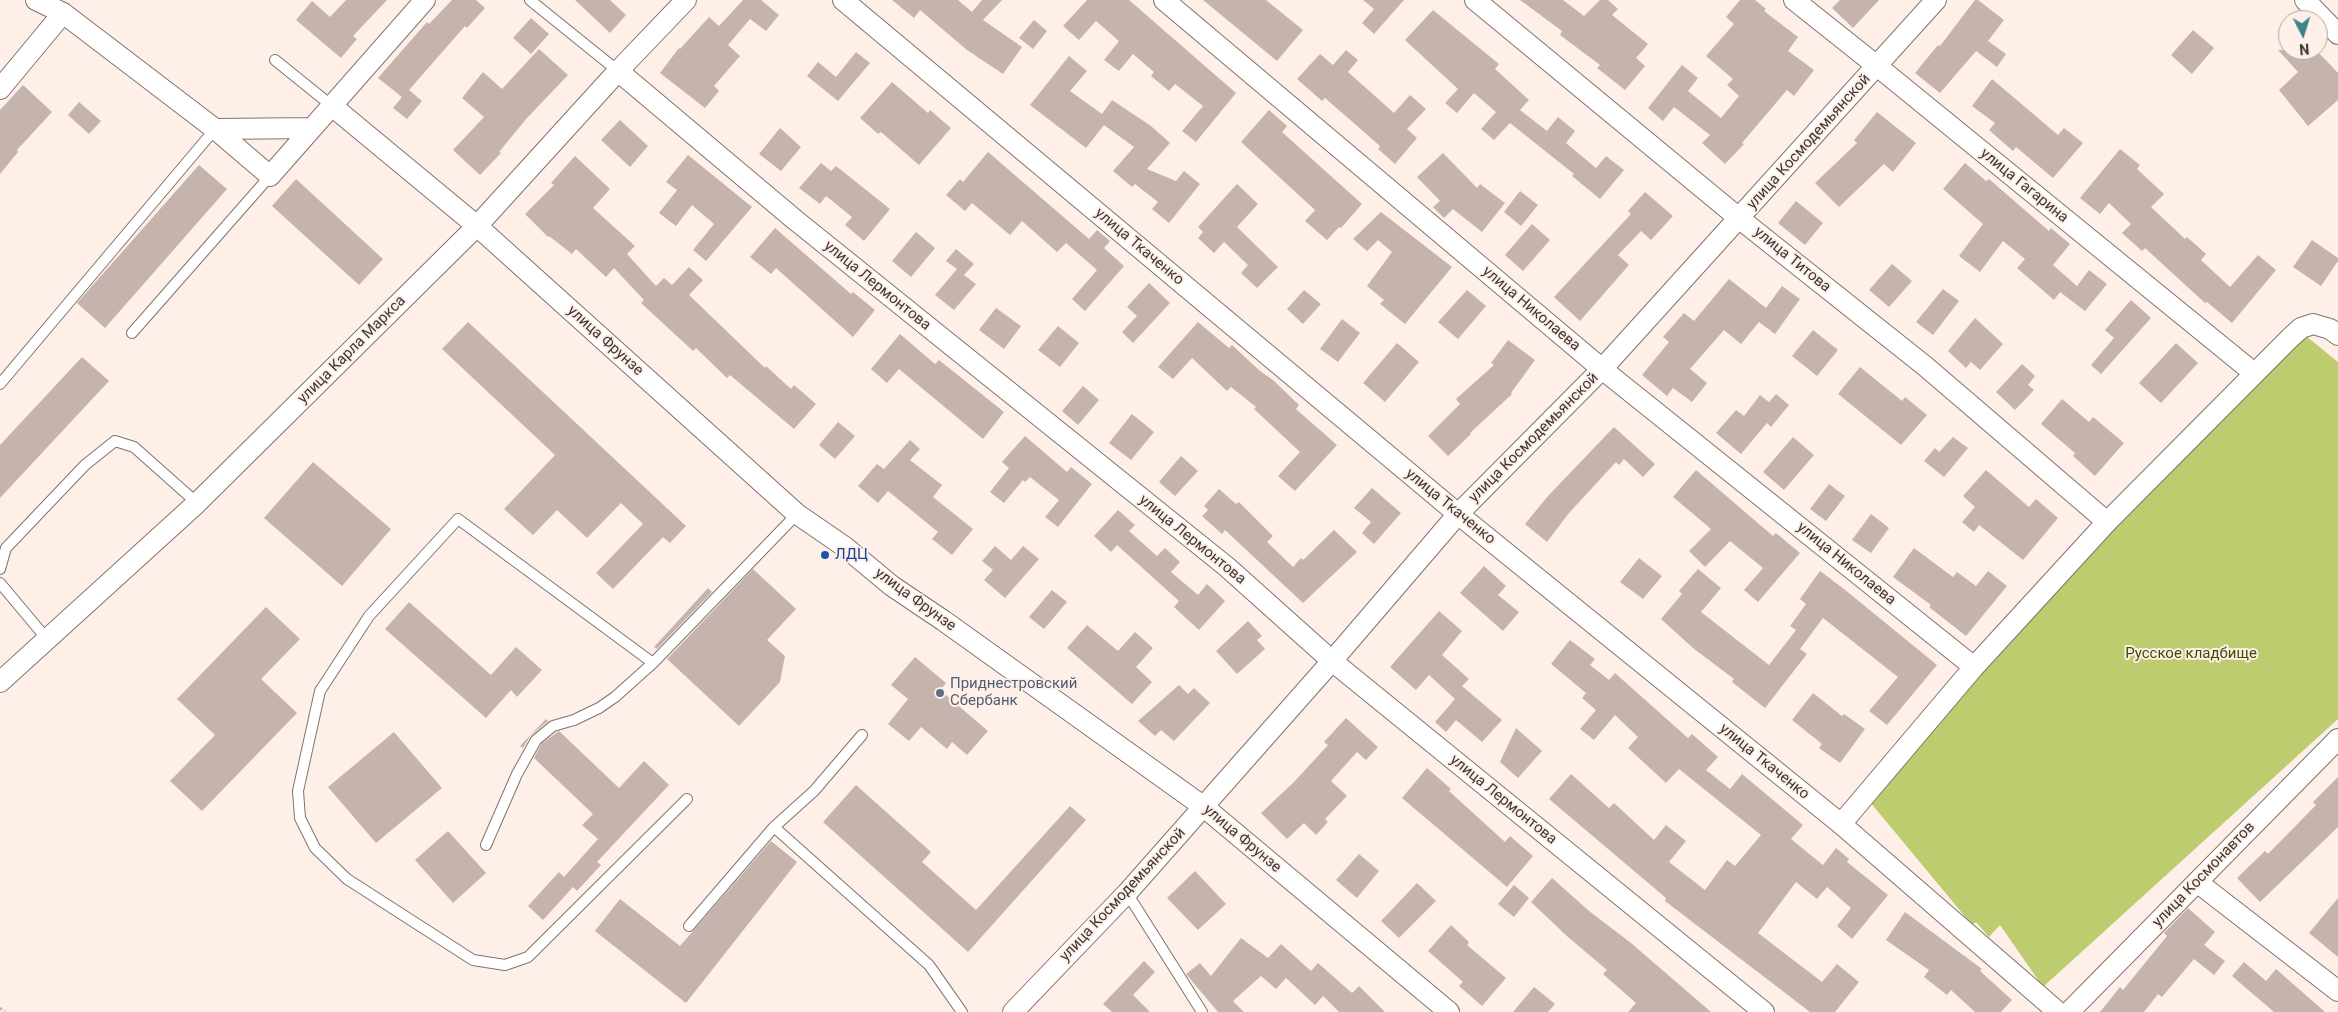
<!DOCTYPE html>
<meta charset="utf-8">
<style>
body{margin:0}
#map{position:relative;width:2338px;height:1012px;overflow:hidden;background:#fef0e9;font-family:Roboto,sans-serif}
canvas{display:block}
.north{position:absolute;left:2278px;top:10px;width:50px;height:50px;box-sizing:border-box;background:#fef0e9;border:1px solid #b1a6a0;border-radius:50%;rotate:175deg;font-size:14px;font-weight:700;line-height:20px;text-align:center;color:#3d3632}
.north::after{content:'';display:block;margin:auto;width:18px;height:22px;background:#3d8588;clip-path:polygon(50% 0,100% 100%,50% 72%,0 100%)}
</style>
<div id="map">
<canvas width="2338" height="1012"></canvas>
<div class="north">N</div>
</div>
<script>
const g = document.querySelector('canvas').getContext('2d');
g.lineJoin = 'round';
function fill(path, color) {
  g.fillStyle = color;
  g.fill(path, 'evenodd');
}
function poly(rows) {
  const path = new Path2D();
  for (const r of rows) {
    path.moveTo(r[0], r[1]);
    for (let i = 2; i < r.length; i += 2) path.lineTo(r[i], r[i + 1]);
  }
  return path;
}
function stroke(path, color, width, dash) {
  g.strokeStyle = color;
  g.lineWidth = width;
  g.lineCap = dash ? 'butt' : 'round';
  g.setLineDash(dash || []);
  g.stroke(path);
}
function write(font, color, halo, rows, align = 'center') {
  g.font = font + ' Roboto,sans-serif';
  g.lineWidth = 4;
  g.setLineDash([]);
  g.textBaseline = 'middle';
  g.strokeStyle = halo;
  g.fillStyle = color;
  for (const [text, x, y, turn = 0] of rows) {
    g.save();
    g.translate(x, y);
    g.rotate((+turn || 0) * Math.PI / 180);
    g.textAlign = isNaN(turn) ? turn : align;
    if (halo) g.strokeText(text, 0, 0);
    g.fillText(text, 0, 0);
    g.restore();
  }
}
const green = poly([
 [2306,336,2338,362,2338,719,2043,987,2000,925,1989,937,1976,922,1972,925,1870,802,2091,546]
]);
const building = poly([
 [346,0,387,0,353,36,357,39,341,58,296,20,312,1,330,17],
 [452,0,476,0,485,8,467,28,465,26,409,90,422,101,407,119,393,108,402,97,378,78,427,22,429,24],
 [575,0,610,0,626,15,610,33],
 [743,0,761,0,779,15,766,31,750,19,728,45,740,56,714,86,719,91,705,108,660,73,679,48,680,49,709,17,719,26],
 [892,0,958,0,972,12,982,0,1002,0,983,20,1022,47,1003,74,967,50,920,10,914,18],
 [1087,0,1129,0,1236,93,1196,142,1182,131,1203,106,1175,84,1169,91,1151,76,1154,72,1133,54,1119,71,1104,60,1119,41,1096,21,1079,40,1063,26],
 [1203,0,1266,0,1303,30,1277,61],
 [1363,0,1404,0,1374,34,1362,23,1374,9],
 [1520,0,1563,0,1584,16,1600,0,1608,0,1618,9,1612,15,1648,44,1636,58,1645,66,1625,90,1597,68,1600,65,1560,35,1562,31],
 [1740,0,1755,0,1766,9,1764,11,1798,37,1788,51,1814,70,1794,96,1787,90,1742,143,1744,144,1725,164,1702,143,1710,135,1674,107,1663,121,1648,108,1682,65,1698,78,1688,91,1721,118,1739,96,1727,85,1733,79,1706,56,1734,24,1726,17],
 [1840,0,1879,0,1853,28,1832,8],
 [1975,0,1978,0,2004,20,1988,41,2006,54,1997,67,1976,51,1940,93,1915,73,1938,45,1940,46],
 [1433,10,1499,64,1495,69,1529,100,1520,110,1547,131,1558,117,1575,131,1566,143,1596,168,1606,156,1624,170,1600,199,1572,176,1574,174,1510,123,1494,140,1481,129,1496,112,1474,93,1457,113,1445,103,1458,89,1405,40],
 [531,18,549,34,531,54,513,38],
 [1034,20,1047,31,1033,49,1019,38],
 [2193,30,2214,48,2192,74,2171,55],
 [539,49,568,75,527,118,499,152,501,153,480,175,453,150,484,117,462,98,483,72,502,89],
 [1346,50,1358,60,1348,72,1394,113,1410,95,1426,109,1407,129,1417,138,1395,164,1378,149,1380,146,1325,98,1322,101,1297,79,1320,54,1333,65],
 [2278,50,2316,50,2338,73,2338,100,2308,126,2279,90,2298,72],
 [856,52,870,63,838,101,807,76,818,62,836,77],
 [1069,56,1087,71,1070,91,1102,114,1112,100,1151,126,1170,143,1147,169,1176,181,1184,171,1200,184,1169,223,1152,209,1158,202,1135,184,1132,187,1113,171,1134,147,1104,125,1086,148,1030,105],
 [1992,79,2058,135,2064,128,2083,143,2053,178,2016,147,2013,151,1989,130,1995,123,1972,106],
 [892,82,928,113,930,110,951,128,919,165,881,132,878,134,860,118],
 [23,85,52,112,17,150,18,152,0,174,0,110],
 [79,102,101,121,89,134,68,115],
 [1269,110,1287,126,1282,132,1362,204,1341,228,1339,227,1327,240,1305,221,1315,210,1241,142],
 [1877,112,1916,143,1893,172,1884,164,1839,207,1815,183,1857,143,1854,140],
 [620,120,648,146,630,167,601,140],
 [780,128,801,147,781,171,759,154],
 [2120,149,2140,165,2137,169,2164,194,2151,207,2185,239,2187,237,2206,254,2201,260,2230,287,2258,255,2276,270,2232,323,2207,302,2205,303,2145,248,2142,251,2122,233,2131,224,2109,203,2100,214,2080,198],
 [988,152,1089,239,1097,230,1110,241,1104,248,1124,266,1085,311,1072,299,1097,270,1066,243,1057,252,1022,221,1010,235,972,203,965,211,946,195,960,179,963,182],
 [1443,153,1477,188,1480,184,1505,203,1482,232,1453,209,1444,218,1433,207,1440,201,1417,177],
 [688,155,752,207,706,261,693,250,714,224,692,205,676,226,659,213,677,190,666,182],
 [575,156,610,189,593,208,635,246,627,254,656,286,664,278,672,285,689,267,703,280,689,295,765,368,766,366,791,389,794,385,816,404,794,429,730,375,727,378,696,348,693,351,641,303,644,300,614,268,606,277,576,249,572,254,549,236,548,237,525,214,554,185,551,183],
 [821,163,831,171,836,166,890,209,864,241,845,225,852,217,826,196,820,204,799,188],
 [1965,163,1986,181,1989,179,2049,231,2051,228,2070,244,2053,265,2077,286,2089,270,2107,284,2085,311,2060,292,2054,300,2017,268,2025,259,2003,241,1980,272,1959,256,1983,224,1943,189],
 [199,165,227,189,105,328,77,303],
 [296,179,383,259,359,285,272,206],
 [1237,184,1258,204,1237,227,1278,267,1257,288,1241,273,1248,265,1224,242,1214,253,1198,238,1203,232,1198,227],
 [1520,191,1538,205,1521,226,1504,212],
 [1645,192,1673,216,1651,240,1641,231,1618,255,1629,265,1580,321,1554,297,1631,214,1628,211],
 [1796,201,1823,223,1805,245,1778,223],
 [1381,212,1452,267,1405,324,1380,304,1384,300,1367,286,1392,252,1378,240,1367,251,1353,239],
 [1532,224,1550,240,1523,271,1505,255],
 [775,228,851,294,853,292,875,310,853,337,776,268,771,274,750,257],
 [916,232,935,248,911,277,892,261],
 [2312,240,2338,258,2338,261,2321,286,2293,267],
 [956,249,974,264,964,275,976,284,954,310,935,295,957,269,946,261],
 [1892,264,1912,281,1889,307,1869,290],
 [1729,279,1766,308,1782,286,1800,299,1775,334,1759,322,1741,344,1724,330,1690,369,1707,383,1692,402,1673,388,1667,396,1642,375,1669,342,1663,337,1684,313,1694,321],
 [1149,283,1170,303,1133,343,1122,332,1137,316,1127,307],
 [1943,289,1959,301,1933,335,1916,322],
 [1304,290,1321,304,1303,324,1287,309],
 [1467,290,1486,306,1458,339,1438,322],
 [2131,300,2151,318,2101,374,2091,365,2114,338,2105,330],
 [996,308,1021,326,1004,349,979,330],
 [1975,318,2003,344,1980,370,1971,362,1966,368,1948,351],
 [1342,319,1360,333,1338,362,1320,349],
 [468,322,686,526,670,543,663,537,613,589,596,573,643,524,621,503,587,538,557,510,533,535,504,509,555,455,442,349],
 [1198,322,1229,348,1232,345,1260,371,1273,380,1299,405,1296,409,1337,445,1295,491,1278,476,1300,452,1254,409,1256,407,1231,387,1227,391,1192,358,1173,379,1158,367],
 [1058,326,1079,343,1060,367,1038,350],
 [1813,330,1838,350,1817,376,1792,356],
 [900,334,935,364,939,360,1004,412,983,439,899,369,887,383,871,369],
 [1508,340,1535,360,1511,393,1512,394,1470,433,1471,434,1448,456,1428,436,1460,404,1456,399,1494,365,1491,363],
 [1397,343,1419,362,1385,402,1363,383],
 [2176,343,2198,363,2161,403,2139,383],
 [82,357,109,381,0,498,0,445],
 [2022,364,2035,376,2028,385,2034,390,2015,410,1996,392],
 [1860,367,1902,401,1905,397,1927,415,1901,445,1838,394],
 [1083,386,1099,400,1078,425,1062,411],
 [1776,394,1789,405,1771,427,1767,423,1741,454,1716,433,1736,410,1744,416,1760,395,1769,402],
 [2062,399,2089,422,2093,417,2124,443,2095,476,2073,456,2075,453,2041,424],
 [1132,414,1154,432,1131,460,1109,443],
 [838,422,855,436,835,459,819,445],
 [1614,427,1655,464,1643,477,1624,459,1619,465,1616,462,1569,513,1547,542,1525,524,1548,496],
 [1025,436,1067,472,1071,467,1092,484,1058,527,1045,517,1059,500,1030,477,1025,482,1023,480,1004,503,990,492,1009,468,1002,462],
 [1793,437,1814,455,1784,490,1763,472],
 [1953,437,1968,448,1944,477,1924,461,1935,448,1939,452],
 [910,440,920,449,910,460,942,485,933,497,973,529,952,555,932,539,938,532,888,491,878,503,858,486,877,464,884,469],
 [1181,456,1198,471,1175,496,1159,482],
 [313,462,391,529,342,586,264,518],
 [1696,470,1773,536,1776,533,1800,553,1758,602,1744,590,1763,568,1730,541,1705,567,1689,551,1711,529,1673,497],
 [1986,470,2029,507,2036,499,2058,518,2023,560,1979,525,1974,532,1962,522,1975,507,1963,496],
 [1829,484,1845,496,1826,521,1810,509],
 [1372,488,1401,513,1374,544,1362,533,1371,522,1354,508],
 [1219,489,1236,504,1239,502,1273,536,1267,542,1293,567,1301,558,1303,560,1334,530,1357,552,1303,603,1225,530,1222,534,1202,516,1208,510,1204,506],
 [1118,510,1135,525,1129,531,1157,556,1165,548,1180,562,1171,572,1198,595,1207,584,1225,601,1199,630,1174,607,1179,601,1117,545,1111,552,1094,536],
 [1871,514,1889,528,1871,553,1852,540],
 [995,546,1011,560,1023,546,1039,559,1005,598,984,580,993,570,982,561],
 [1914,548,1953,577,1957,572,1976,586,1988,571,2007,586,1966,636,1929,607,1931,605,1893,577],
 [1639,558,1662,576,1643,599,1620,582],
 [1484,566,1506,586,1498,595,1519,612,1503,631,1460,593],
 [753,569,796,609,767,640,785,656,780,682,739,726,667,659],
 [1698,569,1721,588,1701,612,1769,665,1796,630,1790,626,1806,604,1800,599,1820,571,1844,589,1937,665,1887,725,1869,711,1898,677,1823,618,1800,649,1807,654,1765,708,1732,682,1734,679,1693,648,1661,619,1682,594,1679,591],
 [708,588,712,592,657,649,654,647],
 [1052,590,1067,602,1044,629,1029,617],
 [409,602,491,675,516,647,542,670,517,697,511,690,486,718,385,629],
 [266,607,300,639,261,679,297,713,202,811,170,781,215,735,177,699],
 [1439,611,1462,631,1442,655,1469,679,1462,686,1502,720,1482,742,1456,720,1446,732,1435,722,1455,699,1429,675,1416,690,1390,667],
 [1248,621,1262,636,1257,640,1265,649,1237,674,1216,651],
 [1087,625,1118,651,1135,632,1153,648,1136,667,1152,682,1132,704,1067,648],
 [1570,640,1595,659,1590,665,1609,680,1615,673,1688,738,1692,734,1718,757,1706,770,1730,789,1742,774,1803,825,1791,839,1823,865,1836,848,1849,859,1847,862,1888,895,1852,939,1837,926,1851,908,1827,887,1817,899,1796,882,1758,933,1822,982,1837,964,1859,982,1835,1012,1810,1012,1665,901,1666,898,1549,799,1571,774,1609,808,1614,803,1654,840,1666,825,1686,841,1669,862,1705,890,1727,860,1735,866,1761,835,1679,769,1666,783,1628,748,1638,737,1615,715,1594,740,1580,729,1596,710,1582,698,1586,693,1551,664],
 [915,657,946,683,940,690,988,731,967,755,952,742,947,749,921,727,909,741,888,724,908,699,891,685],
 [1179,685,1188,694,1194,688,1210,703,1174,741,1161,730,1155,736,1138,721],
 [1813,693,1842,716,1844,714,1865,729,1840,763,1819,748,1822,744,1792,720],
 [1346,718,1378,747,1366,760,1357,752,1331,781,1347,796,1325,819,1328,822,1316,835,1304,823,1287,839,1261,813,1294,782,1328,745,1324,742],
 [546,719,548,721,531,735,523,748,520,746],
 [1516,728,1542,751,1518,778,1500,762],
 [559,731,619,788,644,761,669,785,597,862,601,865,577,891,573,887,543,920,528,906,559,872,564,877,598,839,582,825,593,814,534,758,541,744],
 [394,732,442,788,376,843,328,787],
 [1427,768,1451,789,1449,791,1505,842,1510,836,1533,856,1507,887,1402,798],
 [2338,777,2338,827,2260,902,2237,878,2265,851,2268,854,2316,805,2313,802],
 [856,785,931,852,922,862,976,910,1070,806,1086,820,968,952,823,822],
 [448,831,486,873,453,903,415,860],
 [771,841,797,862,686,1003,595,931,620,899,680,946],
 [1359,854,1379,871,1357,898,1336,880],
 [1195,871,1226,904,1198,930,1167,898],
 [1552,878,1589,911,1631,943,1711,1012,1628,1012,1636,1003,1603,974,1607,970,1568,937,1531,902],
 [1417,883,1436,901,1399,938,1381,921],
 [1514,885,1529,898,1514,917,1498,904],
 [2338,898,2338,957,2309,933],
 [2188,908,2215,932,2204,945,2225,961,2214,975,2194,959,2162,997,2158,994,2144,1012,2100,1012,2120,987,2123,990,2167,936,2164,933],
 [1905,912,1982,969,1980,971,2012,1000,2001,1012,1975,1012,1951,990,1947,995,1924,977,1929,970,1886,940],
 [1451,925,1469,942,1467,945,1506,978,1482,1006,1459,986,1463,982,1428,951],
 [1241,938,1268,958,1281,944,1311,971,1318,963,1352,993,1359,986,1385,1012,1339,1012,1323,996,1315,1005,1286,978,1276,989,1261,976,1233,1001,1244,1012,1218,1012,1186,974,1200,963,1211,976],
 [1144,961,1155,972,1133,995,1150,1012,1112,1012,1103,1004],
 [2244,962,2266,981,2276,969,2325,1012,2274,1012,2232,976],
 [1534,987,1555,1004,1548,1012,1513,1012]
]);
const path = poly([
 [0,1008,5,1012]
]);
const service = poly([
 [530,0,618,71],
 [275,60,332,106],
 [132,333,270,176],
 [0,384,215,129],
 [0,569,6,548,85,465,115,441,134,447,197,503],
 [0,583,46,638],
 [653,663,458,519,369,616,320,691,298,791,300,818,315,848,347,879,473,960,505,965,528,957,687,799],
 [774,827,929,965,962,1012],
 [486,845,517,774,536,740,553,726,574,720,599,708,615,697,653,663,797,514],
 [1127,893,1202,1012],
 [689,926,774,827,814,791,862,735]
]);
const minor = poly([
 [36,0,63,13,215,129,270,176,425,0],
 [843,0,1458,514,1841,824,2058,1012],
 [1164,0,1602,369,1974,667],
 [1475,0,1740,219,1925,366,2107,522],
 [1794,0,1877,66,2254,373],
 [2305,0,2338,34],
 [618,71,794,219,1227,567,1332,661,1764,1012],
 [0,89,63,13],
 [332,106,477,226,797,514,845,547,892,586,944,621,1204,807,1449,1012],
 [215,129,311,128],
 [0,682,197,503,477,226,618,71,686,0],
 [1841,824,1974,667,2107,522,2290,338,2301,328,2313,324,2330,329,2338,335],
 [2197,882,2338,991],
 [1013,1012,1127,893,1332,661,1458,514,1602,369,1936,0],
 [2069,1012,2338,739]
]);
const markers = [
 [825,555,5,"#1a4fb4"],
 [940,693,5,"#5c6f8a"]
];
const streetNames = [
 ["улица Космодемьянской",1809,142,-48],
 ["улица Гагарина",2024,186,39],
 ["улица Ткаченко",1139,247,40],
 ["улица Титова",1792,260,39],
 ["улица Лермонтова",877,286,39],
 ["улица Николаева",1531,309,40],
 ["улица Фрунзе",605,341,42],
 ["улица Карла Маркса",352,350,-45],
 ["улица Космодемьянской",1534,438,-45],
 ["улица Ткаченко",1450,507,39],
 ["улица Лермонтова",1192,540,39],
 ["улица Николаева",1846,564,39],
 ["улица Фрунзе",915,600,36],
 ["улица Ткаченко",1764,762,39],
 ["улица Лермонтова",1503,800,39],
 ["улица Фрунзе",1242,839,40],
 ["улица Космонавтов",2204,875,-46],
 ["улица Космодемьянской",1123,895,-47]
];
const transitNames = [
 ["ЛДЦ",835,555]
];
const parkNames = [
 ["Русское кладбище",2191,654]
];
const serviceNames = [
 ["Приднестровский",950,684],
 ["Сбербанк",950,701]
];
fill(green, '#bccc6e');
fill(building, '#c5b3ad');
stroke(service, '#82736b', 12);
stroke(minor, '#82736b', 22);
stroke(path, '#c2b6b0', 3, [2.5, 2.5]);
stroke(service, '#fff', 10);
stroke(minor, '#fff', 20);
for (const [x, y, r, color] of markers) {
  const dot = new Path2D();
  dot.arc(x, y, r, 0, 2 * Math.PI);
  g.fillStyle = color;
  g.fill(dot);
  stroke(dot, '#fef0e9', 2);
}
write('15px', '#3d3632', '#fef0e9', streetNames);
write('15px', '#164399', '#fef0e9', transitNames, 'left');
write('15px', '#424b00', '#fef0e9', parkNames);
write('15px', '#4e5e75', '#fef0e9', serviceNames, 'left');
</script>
